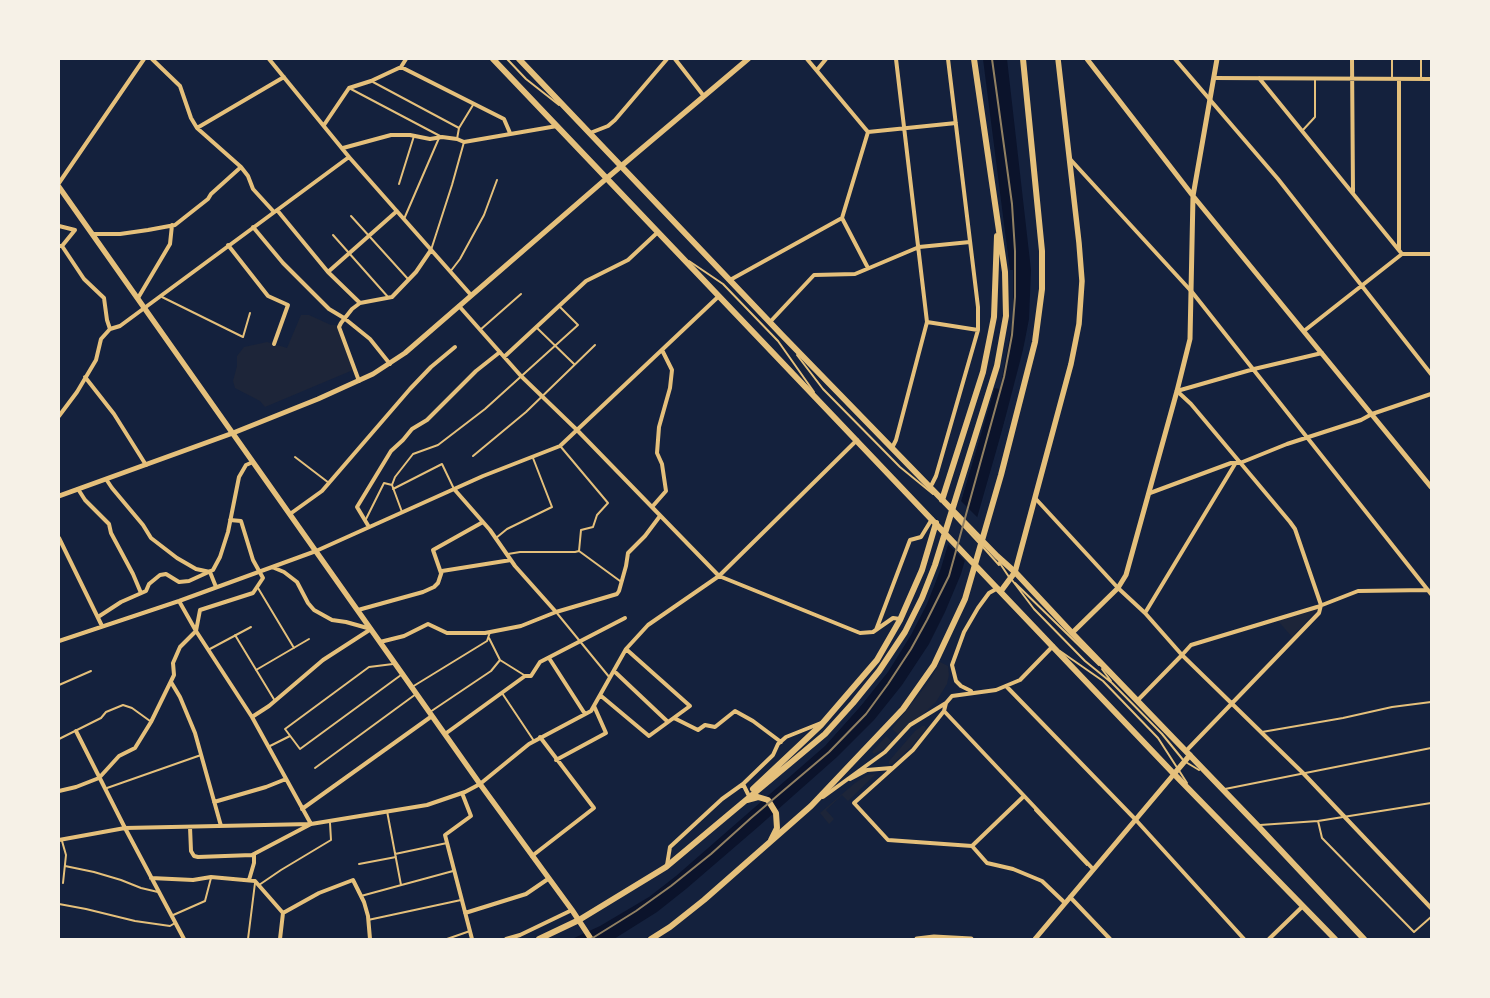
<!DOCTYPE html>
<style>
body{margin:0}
#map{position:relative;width:1490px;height:998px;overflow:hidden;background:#14213d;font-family:"Titillium Web",sans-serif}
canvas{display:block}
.frame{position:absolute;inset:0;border:60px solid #f6f1e7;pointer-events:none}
</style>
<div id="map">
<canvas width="1490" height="998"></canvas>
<div class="frame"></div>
</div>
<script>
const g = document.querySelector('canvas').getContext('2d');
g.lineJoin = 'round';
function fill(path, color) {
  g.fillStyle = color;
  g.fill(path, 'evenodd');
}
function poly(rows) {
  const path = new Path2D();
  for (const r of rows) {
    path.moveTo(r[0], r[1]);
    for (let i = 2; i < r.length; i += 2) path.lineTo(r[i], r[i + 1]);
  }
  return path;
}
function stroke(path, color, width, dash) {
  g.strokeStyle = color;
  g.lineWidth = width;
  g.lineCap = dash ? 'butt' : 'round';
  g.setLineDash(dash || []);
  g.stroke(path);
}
const green = poly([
 [301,315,309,315,331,325,336,325,353,370,265,407,260,401,235,388,233,381,237,366,237,356,244,347,267,342,287,348],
 [1318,609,1292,637,1278,621],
 [940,662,948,666,949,675,947,684,936,702,900,736,892,729,930,680],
 [922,726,925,726,926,729,910,748,892,764,889,764,889,761,915,731],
 [886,736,894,743,874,754,872,752],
 [876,774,848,801,842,795,826,810,834,819,829,824,820,813,855,783,867,775]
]);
const water = poly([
 [983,59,1007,59,1031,270,1029,319,1019,371,961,574,945,612,929,644,902,685,874,720,837,757,758,827,686,889,657,912,614,939,572,939,600,926,649,897,676,876,825,746,859,708,888,672,911,635,927,604,941,568,1001,367,1010,271]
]);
const pier = poly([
 [982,69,1010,270,1013,270,1013,319,1000,389,994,388,961,501,979,519,1031,319,1032,306,1031,319,1027,347,1021,372,964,574,957,592,967,563,948,544,934,586,907,640,888,671,863,703,830,740,829,738,857,707,886,671,909,634,925,603,939,567,999,366,1008,271]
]);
const service = poly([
 [507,59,526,79,559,105],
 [1392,78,1392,59],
 [1421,78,1421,59],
 [373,82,459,128],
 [349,88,440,136],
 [1302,131,1315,117,1315,78],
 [457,139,459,128,473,105],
 [399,184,414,136],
 [351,216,408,279],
 [404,219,439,138],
 [333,235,388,297],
 [431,250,452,185,464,142],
 [689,261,723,284,778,341,814,392],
 [450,272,460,259,484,215,497,180],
 [162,297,243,337,250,313],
 [536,327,574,364],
 [480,330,521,294],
 [797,355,823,389,900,467,933,494],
 [561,447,608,503,597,515,593,527,581,530,579,551],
 [473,456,526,412,595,345],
 [295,457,329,483],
 [392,485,395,477,413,454,438,445,485,409,578,325,559,306],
 [393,489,442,464,454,489],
 [953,515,979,543],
 [366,519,384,483,392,485,402,512],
 [496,538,507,529,552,507,533,458],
 [982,546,999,565],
 [508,554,520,552,575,552,579,551,620,581],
 [999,562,1009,577],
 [1012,580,1034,609,1085,661,1112,683,1162,734,1184,761,1199,770],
 [1015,583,1099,665],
 [258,588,294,648],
 [556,612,610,678],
 [235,635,275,701],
 [489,638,500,660],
 [208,650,251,627],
 [1060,651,1103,681,1158,738,1187,783],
 [500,660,524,675],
 [393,664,369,667,285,729,300,749,401,675],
 [1102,669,1111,681],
 [256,670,309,639],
 [59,685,91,671],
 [412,687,487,641,490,632],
 [502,693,534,741],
 [430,712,491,671,500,660],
 [1262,732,1343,718,1392,707,1431,702],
 [59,739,101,718,106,712,123,705,132,708,150,721],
 [268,747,290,736],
 [315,768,416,694],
 [107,788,201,755],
 [1225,789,1431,748],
 [1035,810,1087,865],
 [387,811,401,885],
 [1318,821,1322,838,1414,932,1431,917],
 [1260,825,1318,821,1431,803],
 [62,841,66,855,63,883],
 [395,854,447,843],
 [359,864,396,857],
 [65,866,94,872,121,880,141,888,158,892],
 [259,885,281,870,331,840,330,823],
 [361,896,453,871],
 [59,904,86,909,135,921,170,926,175,923],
 [171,916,205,901,211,878],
 [368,920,461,900],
 [248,939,255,883],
 [447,939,470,931]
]);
const minor = poly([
 [152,59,180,86,191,118,197,128,241,167,248,176,253,189,274,212],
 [269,59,349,157,471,295],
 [675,59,703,95],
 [1175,59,1278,179,1431,374],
 [1352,59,1353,192],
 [401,67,504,119,510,133],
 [817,70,826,59],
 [1214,78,1431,79],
 [1259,78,1402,254],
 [324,125,349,88,371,81,401,67,406,59],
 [197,128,284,77],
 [868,132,956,123],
 [590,133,608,126,615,120,667,59],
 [343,148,391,135,410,135,430,139,442,137,457,139,464,142,557,126],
 [1070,159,1192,292,1431,594],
 [59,183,144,59],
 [277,210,328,272,360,303],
 [842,218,868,268],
 [59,226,75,230,62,246],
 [253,227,283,263,329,309,344,318,370,339,390,364],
 [92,234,120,234,148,230,175,225,208,199,211,194,241,167],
 [228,245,268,296,288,305,274,344],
 [59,246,62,246,84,279,104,298,107,320,110,329],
 [1399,249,1399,79],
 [328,272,397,211],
 [730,280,842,218,868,132,807,59],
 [138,298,170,244,172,225],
 [459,306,521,376,577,430,719,576,860,633,873,632,893,618,900,619],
 [770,322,814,275,855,274,919,247,970,242],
 [927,322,978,330],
 [110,329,120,326,349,157],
 [1304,331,1402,254,1431,254],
 [504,357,586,281,628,260,658,232],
 [85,377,114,414,146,465],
 [359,381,339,327,341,323,352,309,360,303,392,297,416,272,431,250],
 [1177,391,1191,404,1290,522,1295,529,1321,605,1319,613,1186,751],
 [1177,391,1254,369,1322,353],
 [59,416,77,392,96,360,101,339,110,329],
 [892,448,896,440,927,322,896,59],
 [106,479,112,488,143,525,151,538,177,558,196,569,210,572,216,587],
 [929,486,932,484,936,476,978,330,978,307,948,59],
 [78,489,85,500,109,524,111,533,133,574,141,593],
 [454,489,490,530,515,566,556,612],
 [1150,493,1231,463,1240,463,1287,444,1361,420,1372,414,1431,394],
 [1035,498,1118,588,1145,613,1182,655,1303,773,1431,908],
 [652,507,666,491,662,464,657,453,659,427,670,388,672,370,662,350],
 [290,514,322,491,410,389,431,367,455,347],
 [369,527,357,507,391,451,403,440,412,429,427,420,476,371,500,352],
 [59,538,102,626],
 [272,567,284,572,297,582,308,603,314,610,332,620,346,622,371,629],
 [441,573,433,550,483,522],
 [179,601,196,631,252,717,311,824,252,855,198,857,194,856,191,851,190,827],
 [358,610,423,592,434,587,438,583,442,571,511,560],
 [1145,613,1235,464],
 [98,617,121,602,146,591,149,584,160,575,166,574,179,582,189,581,213,570,220,557,228,532,239,477,246,465,253,462],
 [876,630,910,540,921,537,932,519],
 [59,641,179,601,316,551,483,476,560,446,719,296],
 [380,642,404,636,428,624,447,633,485,633,521,626,556,612,617,594,619,591,626,566,628,553,645,536,660,516],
 [549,658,585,714],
 [614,671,668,722],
 [171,682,180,697,195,733,221,826],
 [1006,686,1135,819,1244,939],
 [971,691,961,686,956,681,952,665,964,632,978,608,989,593,998,588],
 [600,695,649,736,690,706,626,649],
 [1137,701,1182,655,1191,645,1317,607,1358,591,1428,590],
 [944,711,1093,869],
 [252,717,269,706,323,660,371,629],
 [674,718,698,730,705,725,715,727,735,711,753,721,781,742],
 [76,731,125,828,184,939],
 [445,734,525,676,531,676,540,662,625,618],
 [556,760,606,733,594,706],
 [850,779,867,770,891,768],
 [59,791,76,787,99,778,119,756,135,748,151,722,174,675,173,663,180,647,196,631,200,610,253,593,263,578,253,560,241,521,230,520],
 [462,793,471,816,445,835,472,939],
 [748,794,743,784,773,755,778,744,786,737,821,723],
 [1024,796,972,846,888,840,854,803,913,750,944,711,946,703,952,696,996,690,1020,680,1053,646],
 [823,797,885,752,910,725,946,703],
 [214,802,266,787,286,779],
 [302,809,432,716],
 [59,840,125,828,311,824,427,805,465,792,480,784,529,744,591,711,626,649,648,625,719,576,857,440],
 [972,846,987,863,1013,869,1042,881,1065,903],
 [532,856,594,808,540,737],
 [667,865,670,847,722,799,743,784],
 [151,878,193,880,211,877,255,881,283,913,319,893,353,880,364,902,368,916,370,939],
 [249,880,254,863,254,855],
 [1070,897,1110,939],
 [465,913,526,894,548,879],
 [280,939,283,913],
 [506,939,520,935,572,910],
 [1269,939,1303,906]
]);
const tertiary = poly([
 [1087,59,1193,196,1431,487],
 [59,496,233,433,318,399,373,374,405,353,607,178],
 [1072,633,1118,588,1126,575,1177,391,1190,339,1193,196,1217,59],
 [917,939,934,937,971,939],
 [1035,939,1174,774]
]);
const secondary = poly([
 [607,178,748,59],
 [59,187,480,784,572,910,591,939],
 [1001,591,1015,572,1071,364,1079,324,1082,281,1079,243,1058,59],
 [1174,774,1190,755]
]);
const primary = poly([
 [493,59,1174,774,1335,939],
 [519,59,782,335,997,556,1016,573,1072,633,1258,826,1364,939],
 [942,500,983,372,994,317,997,236],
 [753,789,821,725,877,660,900,620,922,570,936,523],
 [747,800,758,797,768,800,776,813,777,828,771,840],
 [539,939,579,920,666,867,825,734,853,703,879,671,905,632,922,598,935,565,997,366,1006,316,1005,272,974,59],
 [651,939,670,927,704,900,811,806,903,709,934,665,965,599,1001,475,1035,342,1042,289,1042,251,1023,59]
]);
const rail = poly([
 [591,939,636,911,671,886,711,854,751,818,829,752,866,714,888,684,911,649,927,620,949,576,1004,377,1012,335,1015,297,1015,251,1012,204,992,59]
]);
fill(green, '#1d2539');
fill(water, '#0b132b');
fill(pier, '#14213d');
stroke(service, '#e5c07b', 2);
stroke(minor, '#e5c07b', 4);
stroke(tertiary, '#e5c07b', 5);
stroke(secondary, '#e5c07b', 5.5);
stroke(primary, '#e5c07b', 6);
stroke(rail, '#918062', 2);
</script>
